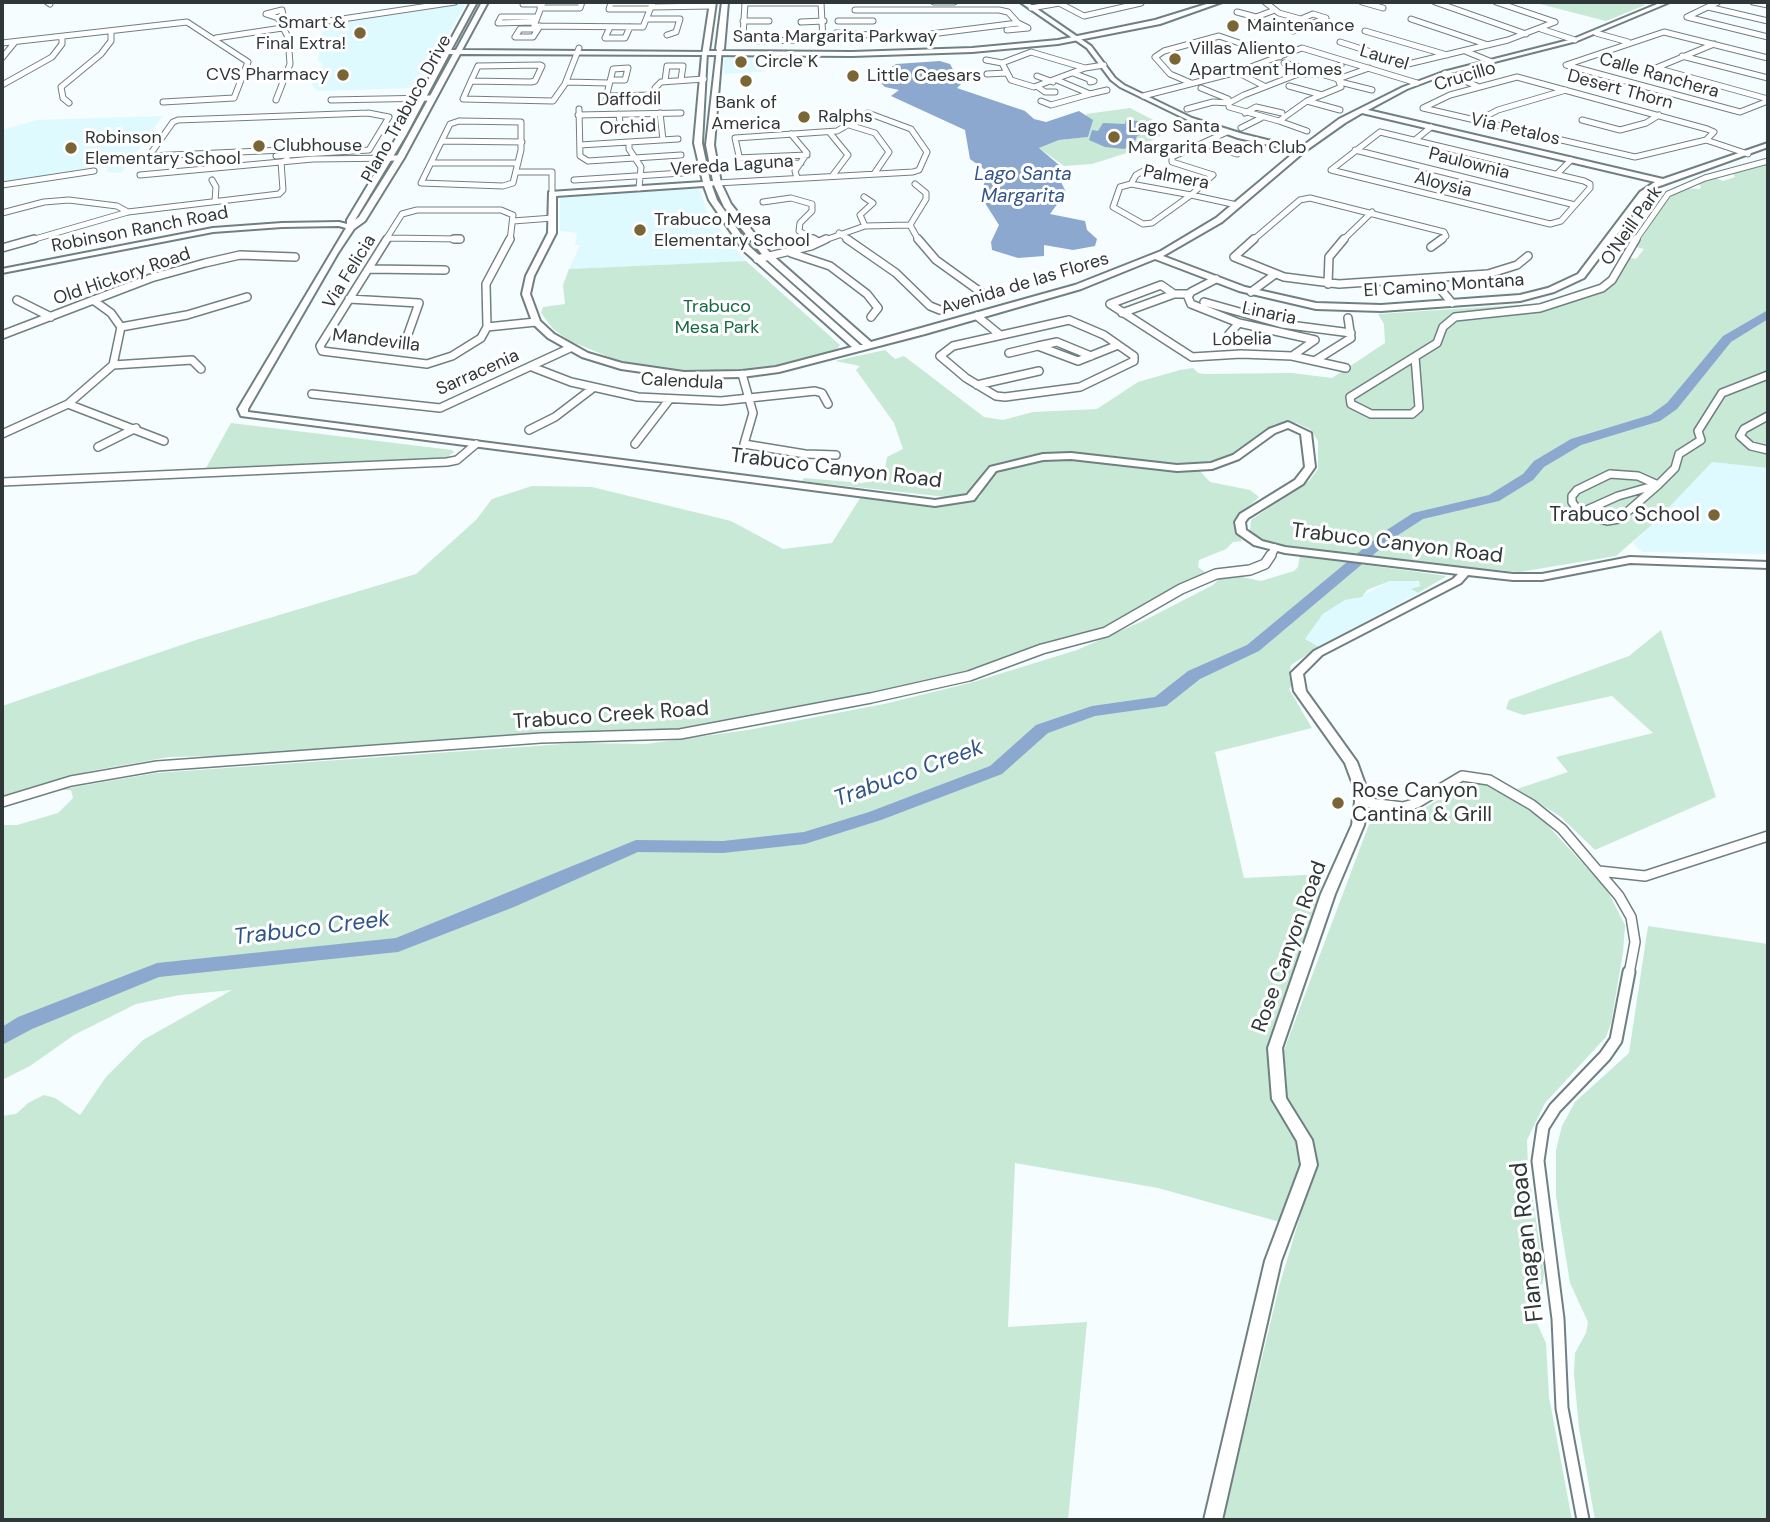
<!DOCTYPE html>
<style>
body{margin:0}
#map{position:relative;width:1770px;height:1522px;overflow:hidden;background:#f6fdfe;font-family:"DM Sans",sans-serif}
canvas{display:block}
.frame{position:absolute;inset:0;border:4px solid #303738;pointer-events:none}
</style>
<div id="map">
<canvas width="1770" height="1522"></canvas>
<div class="frame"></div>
</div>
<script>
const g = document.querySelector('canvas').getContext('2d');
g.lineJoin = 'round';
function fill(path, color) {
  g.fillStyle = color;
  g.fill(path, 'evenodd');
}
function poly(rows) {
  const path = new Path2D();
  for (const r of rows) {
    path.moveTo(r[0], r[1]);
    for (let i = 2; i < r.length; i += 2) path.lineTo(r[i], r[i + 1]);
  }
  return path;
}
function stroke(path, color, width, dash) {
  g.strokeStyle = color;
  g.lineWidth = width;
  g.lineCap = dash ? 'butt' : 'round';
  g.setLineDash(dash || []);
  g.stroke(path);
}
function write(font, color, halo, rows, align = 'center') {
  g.font = font + ' "DM Sans",sans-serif';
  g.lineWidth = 6;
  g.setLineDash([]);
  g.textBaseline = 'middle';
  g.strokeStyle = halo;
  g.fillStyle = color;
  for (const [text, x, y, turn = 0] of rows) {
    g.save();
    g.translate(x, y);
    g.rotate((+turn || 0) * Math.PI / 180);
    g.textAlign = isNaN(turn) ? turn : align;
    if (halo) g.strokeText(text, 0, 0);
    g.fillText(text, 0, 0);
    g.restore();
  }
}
const built = poly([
 [461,3,465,5,418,88,317,91,312,85,323,65,317,59,320,54,313,48,328,22],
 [735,56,759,56,764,69,761,72,724,74,724,59],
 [163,116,121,173,106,172,108,168,98,166,2,182,2,130,37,120],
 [691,188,700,190,706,209,719,228,746,261,569,269,580,245,575,245,577,233,560,231,560,198],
 [1712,462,1768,468,1768,554,1642,552,1633,543],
 [1410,579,1421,584,1412,590,1418,593,1319,647,1305,639,1323,614,1345,600,1357,598,1390,581]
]);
const green = poly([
 [1532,2,1635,2,1645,5,1606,21],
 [1130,108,1165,126,1165,133,1133,151,1092,164,1064,166,1039,148,1059,140,1088,137,1092,120,1088,119,1086,114],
 [1768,163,1768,468,1712,462,1655,522,1616,556,1519,572,1427,564,1277,546,1264,541,1250,531,1251,520,1309,481,1318,469,1318,441,1310,429,1296,423,1275,424,1229,457,1207,464,1167,464,1057,452,1006,461,987,467,970,491,955,498,802,481,804,478,862,483,883,479,887,457,903,449,894,423,856,370,860,366,835,361,885,350,895,359,904,356,984,417,1003,420,1033,412,1097,409,1138,382,1180,370,1193,368,1198,373,1205,374,1292,373,1332,378,1385,343,1384,324,1378,314,1577,301,1608,287,1620,274,1627,257,1636,259,1644,249,1636,247,1671,194,1682,188,1700,189,1701,186,1697,183,1715,178,1723,181,1735,177,1732,172],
 [746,261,840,345,837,349,787,364,748,369,684,371,643,366,614,359,570,341,553,329,541,313,543,307,565,304,563,285,569,269],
 [231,423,452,450,454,452,446,458,206,468],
 [1057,458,1199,470,1210,482,1250,490,1259,497,1235,519,1235,529,1242,541,1233,542,1226,549,1199,560,1198,567,1206,573,1108,628,941,679,673,732,511,736,264,755,169,757,90,771,2,796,2,706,196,640,416,574,476,520,492,499,532,486,592,487,731,521,783,549,832,543,860,498,917,505,963,503,980,497,989,478,1001,469],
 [1300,556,1447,576,1418,593,1411,589,1420,586,1419,581,1390,581,1367,590,1362,597,1345,600,1323,614,1305,639,1319,647,1291,665,1289,676,1292,685,1289,689,1312,728,1215,752,1244,878,1325,874,1269,1046,1303,1166,1280,1222,1158,1188,1015,1163,1008,1327,1087,1322,1068,1520,2,1520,2,1116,16,1114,28,1103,44,1095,55,1098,80,1115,106,1077,143,1040,232,990,180,995,136,1004,74,1035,30,1066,2,1080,2,825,17,825,58,813,73,798,71,790,57,790,156,773,578,743,646,744,748,730,884,704,970,683,1077,650,1145,620,1213,585,1221,577,1237,576,1261,581,1294,571,1298,567],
 [1661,630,1716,797,1595,850,1561,817,1517,789,1568,772,1556,757,1653,733,1612,696,1523,715,1506,709,1509,700,1629,656],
 [1468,781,1484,782,1541,818,1607,890,1625,925,1623,953,1611,1023,1606,1037,1545,1103,1527,1140,1528,1168,1544,1273,1542,1287,1533,1300,1531,1310,1546,1343,1549,1397,1572,1520,1223,1520,1279,1287,1315,1166,1286,1099,1283,1053,1374,811,1420,811],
 [1648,926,1768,944,1768,1520,1595,1520,1579,1428,1574,1375,1575,1353,1586,1333,1588,1322,1570,1283,1556,1196,1556,1150,1562,1126,1575,1102,1629,1053]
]);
const water = poly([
 [940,61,950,64,961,84,957,88,1025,111,1034,119,1046,122,1079,111,1093,120,1088,137,1059,140,1039,148,1065,170,1061,182,1066,192,1050,214,1085,221,1087,230,1097,239,1095,246,1073,250,1044,245,1044,256,1018,258,992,250,991,242,999,225,983,200,982,190,988,172,970,159,965,130,891,96,899,90,885,87,876,78,885,75,884,72,896,64],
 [1126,120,1148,122,1155,129,1137,136,1134,144,1124,149,1105,147,1089,140,1092,130,1098,131,1103,123,1125,124]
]);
const river = poly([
 [1768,310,1768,319,1731,342,1677,409,1660,421,1581,445,1544,467,1533,480,1499,501,1423,519,1392,539,1259,651,1200,679,1166,706,1095,716,1048,733,1002,774,881,820,805,844,723,853,638,852,514,907,398,952,159,977,32,1029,2,1045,2,1027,18,1017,157,963,396,938,636,840,723,841,804,832,869,812,990,766,1036,725,1092,706,1155,697,1188,671,1247,645,1382,533,1413,513,1489,495,1523,474,1534,461,1571,439,1650,415,1667,403,1723,336,1768,310]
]);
const streetFar3 = poly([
 [47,2,50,4],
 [543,2,534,26,643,27,653,2],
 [934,2,954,2],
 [1265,2,1279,13,1304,20],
 [1362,2,1383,8],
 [1435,2,1526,34],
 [1496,2,1555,22],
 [1753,2,1768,5],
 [745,3,821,3,823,40,746,41,743,36,745,3],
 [1059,3,1084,16,1141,3],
 [523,4,542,4],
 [651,7,712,6],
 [1708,7,1768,21],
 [540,8,580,8,582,2,543,2],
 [1031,8,1065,2],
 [650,9,609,9,611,3,652,3],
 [282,10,283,15,278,18,266,14,282,10],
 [1237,12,1256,17,1275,10],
 [1687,17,1768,37],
 [1687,17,1718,2],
 [647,19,680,19,676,32,667,35],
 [1411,19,1488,45],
 [743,21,769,21],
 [838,21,873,21],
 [533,22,498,23,501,17,536,17],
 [801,22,824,21],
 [610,27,605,38,625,38,630,27],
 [537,29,520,29,515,37,533,37,540,26],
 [1541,29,1575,40],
 [1007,30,1028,28,1018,23],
 [1293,31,1326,18,1313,14,1301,19],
 [1365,31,1447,55],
 [836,33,907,37,1018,23,1008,12,999,10,855,10],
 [1596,33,1628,42],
 [216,38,455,2],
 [1340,42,1408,64,1508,40,1555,22],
 [2,43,187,22,248,62,234,98,163,102],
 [1465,51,1492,62],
 [1031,52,1085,68,1034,87,1011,80,1002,63,1031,52],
 [1682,56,1768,78],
 [2,58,15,42],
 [1768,58,1664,32,1566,65,1740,112,1768,101],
 [986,60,1002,63],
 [1284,63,1307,69,1310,73],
 [478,66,540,65,542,66,535,81,531,82,471,81,478,66],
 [1085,68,1104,65],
 [1656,68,1768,99],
 [1656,68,1714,44],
 [1237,72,1264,86],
 [1073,73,1094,81,1090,82],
 [1445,73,1477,86],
 [987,74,1006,73],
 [1298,74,1321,74,1338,79,1341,87,1307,101,1279,121,1229,107,1229,103,1244,95,1298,74],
 [1321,74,1341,65],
 [1037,76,1053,82],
 [1517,77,1707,129,1714,132,1706,140,1635,157,1423,108,1450,95,1517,77],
 [1338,79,1369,68],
 [611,80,625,80,628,68,613,69,605,102,654,102,655,88,661,82,704,79],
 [1057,80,1090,94,1107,90],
 [471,81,463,99,553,101,565,84,579,48],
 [665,81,667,66,683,66,681,79],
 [566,82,609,83],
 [1340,82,1372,90],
 [1191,83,1170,74,1155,57,1164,51,1219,36,1280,57],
 [2,85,52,57,62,44,62,38],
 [1289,86,1322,95],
 [1038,87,1045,92,1055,92],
 [1201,88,1228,99],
 [606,96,655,95],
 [1143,96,1237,72,1302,48,1417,83],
 [276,100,290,64,288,37,278,18],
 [331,100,432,98],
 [1041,101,1051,105,1090,94],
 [1307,101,1340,110],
 [69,103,63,98,61,87,101,54,111,41,111,31],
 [579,109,580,156,588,161],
 [1187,109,1213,102,1229,103],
 [368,113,389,117,369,150,287,155,284,150,149,156,173,122,178,120,368,113],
 [660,113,663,140],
 [1245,113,1256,107,1282,113],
 [619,114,621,131],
 [578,115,681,113],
 [1582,120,1620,130,1646,123,1659,115],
 [459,121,521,122,521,150,513,183,503,186,421,183,450,124,459,121],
 [1279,121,1307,131],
 [1477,121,1498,110,1566,90],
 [849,125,875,133,889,152,874,174],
 [1241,128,1261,118],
 [1380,132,1584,181,1590,184,1590,188,1561,221,1550,224,1331,170,1380,132],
 [830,133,848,155,833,175],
 [791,134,807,153,795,171,797,178],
 [1415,140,1431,127],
 [1706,140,1748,154],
 [442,141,522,142],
 [629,142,629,149,641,167,639,188],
 [1204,144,1237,154],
 [580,145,678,139],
 [1355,150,1575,205],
 [276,156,287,155],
 [737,158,807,155],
 [588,161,681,155],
 [281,162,287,160,287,155],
 [431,163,518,163],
 [516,172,552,172,552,194],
 [1557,174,1571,160],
 [140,175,313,159,400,158],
 [1213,175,1172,162,1172,157,1227,132],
 [212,180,216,187,215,201],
 [574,180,682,173],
 [717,183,913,172,919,170,927,152,911,129,868,113,837,131,735,138,741,165,801,163],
 [915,184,926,193,926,199,910,225,919,241],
 [1131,184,1191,195,1152,223,1143,224,1113,207,1120,187,1131,184],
 [1131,184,1136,175,1147,169],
 [2,185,94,171],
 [1191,195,1237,205],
 [1191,195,1213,175],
 [864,197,873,203,860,215,865,226],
 [763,202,791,198,812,204,812,211,800,223,799,231,816,241],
 [2,213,44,202,69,200,117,206,128,212],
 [513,221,553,218],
 [839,233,850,241],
 [387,238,460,239],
 [28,241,128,212,279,194,283,190,281,162],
 [385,241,402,214,417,210,501,210,513,215,510,241],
 [822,241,865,226,910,225],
 [1252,241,1300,200,1310,198,1444,232,1446,236,1440,241],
 [1342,241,1372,212],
 [1635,241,1668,194,1705,178,1768,161]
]);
const streetFar2 = poly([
 [387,239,320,346,322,351,427,364,452,356,481,338,487,327,486,284,510,239],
 [454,239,460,239],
 [813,239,818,242],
 [847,239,896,273,930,306,940,310],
 [918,239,936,260,982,293],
 [1254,239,1234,257,1284,277,1339,284,1488,274,1517,265,1528,256],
 [1431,247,1442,239],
 [2,248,34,239],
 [791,253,830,266,867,294,878,308,871,317],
 [757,259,811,246,826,239],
 [369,269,445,270],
 [1216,279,1191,292,1188,297,1191,304,1239,323,1315,340,1292,356],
 [1432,279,1452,303],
 [1328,284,1329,257,1344,239],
 [1251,292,1274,275],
 [1189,294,1174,294,1161,285,1110,304,1192,357,1241,354,1292,356,1346,368],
 [349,299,419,303,408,334],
 [17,300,51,317],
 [1204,302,1282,324,1351,333],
 [1122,313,1174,294],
 [977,316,999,334],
 [1069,320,1104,335,1134,356,1134,361,1080,387,1005,397,996,396,966,378,940,356,953,346,1069,320],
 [121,327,187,315,247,297],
 [487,327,536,322],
 [1229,334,1239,323],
 [2,335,151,278,205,263,240,255,295,257],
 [1038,346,1057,342,1091,356],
 [1009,353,1038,346,1078,361,1118,345],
 [1415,357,1419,408,1412,414,1371,414,1351,404,1350,397,1437,343,1443,327,1455,317,1540,308,1602,288,1612,280,1636,239],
 [1316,360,1351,338,1348,318],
 [113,365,192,360,201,369],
 [532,367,571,382,638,397,721,401,815,391,822,393,828,404],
 [742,374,753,413,744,444,805,454,836,455],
 [977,385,1039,371],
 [312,394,440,408,570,348],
 [68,404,164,441],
 [1768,416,1744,429,1740,436,1751,446,1768,450],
 [529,430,555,417,593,388],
 [2,434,68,404,113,365,121,327,111,313,93,300],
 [635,444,669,400],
 [98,447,136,428],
 [1610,474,1638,476,1658,485,1619,519,1607,521,1580,513,1572,502,1572,496,1577,490,1610,474],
 [2,482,447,462,457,460,476,444],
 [1658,485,1675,468,1679,454,1701,440,1698,431,1722,393,1768,375],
 [1580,513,1618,496,1653,486],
 [1270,557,1275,548]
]);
const streetFar1 = poly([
 [2,802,71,781,157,766,541,738,680,734,871,698,969,676,1042,649,1106,632,1181,589,1216,574,1250,570,1265,564,1271,555],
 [1361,802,1403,807,1417,803,1462,776,1489,780,1532,805,1562,829,1619,896,1631,917,1635,942,1629,974],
 [1599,871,1645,876,1768,836]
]);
const street = poly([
 [1583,1520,1562,1408,1558,1319,1538,1161,1543,1127,1555,1108,1605,1056,1616,1040,1629,972]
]);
const secondary = poly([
 [471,2,477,2,451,50,456,50,482,2,488,2,462,50,707,52,702,143,710,181,713,181,706,145,717,49,722,48,714,145,721,183,731,204,771,254,871,342,1075,285,1161,251,1216,218,1296,151,1238,138,1188,120,1120,87,1111,80,1087,48,1020,2,1027,2,1091,46,1115,78,1124,85,1192,118,1243,134,1300,148,1339,119,1403,87,1443,72,1573,39,1662,2,1670,2,1577,41,1447,74,1407,89,1368,110,1663,179,1768,143,1768,147,1657,187,1646,196,1584,278,1554,292,1520,301,1381,311,1316,309,1239,291,1155,259,1081,289,925,334,779,372,742,377,684,378,621,369,582,357,548,338,533,324,522,294,526,276,548,233,549,192,703,182,694,143,702,55,460,54,404,158,365,221,354,229,338,253,248,409,248,412,935,500,967,495,990,467,1043,454,1071,453,1177,465,1211,463,1233,455,1269,429,1288,422,1311,433,1315,467,1303,484,1248,518,1245,522,1246,530,1262,541,1285,547,1513,574,1542,574,1630,557,1768,562,1768,568,1630,563,1542,580,1513,580,1468,575,1461,583,1322,655,1303,674,1306,691,1357,762,1366,787,1367,802,1364,825,1335,894,1282,1048,1286,1098,1312,1140,1317,1165,1281,1261,1222,1520,1204,1520,1265,1261,1301,1165,1297,1141,1272,1099,1268,1048,1321,894,1352,825,1355,802,1354,787,1345,763,1294,691,1291,673,1314,651,1453,579,1458,574,1285,553,1254,545,1237,533,1235,522,1240,514,1295,480,1305,467,1301,434,1288,428,1275,433,1239,459,1212,469,1177,471,1071,459,1043,460,996,471,974,500,935,506,241,416,238,409,346,228,339,226,282,227,213,232,2,273,2,269,213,228,282,223,339,222,347,224,347,220,398,135,443,53,442,52,445,50,471,2],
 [449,54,453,54,396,158,359,217,355,220,406,135,449,54],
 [1362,113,1655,182,1640,192,1578,274,1548,288,1520,295,1381,305,1316,303,1245,287,1163,256,1222,222,1304,152,1345,123,1362,113],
 [714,185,724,207,765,258,863,345,860,345,750,247,717,200,712,186,714,185],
 [704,186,709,200,744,251,852,347,776,367,742,371,684,372,622,363,588,353,554,334,540,321,530,294,534,276,556,233,556,196,704,186]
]);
const primary = poly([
 [710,2,716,2,709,51,719,51,716,49,722,2,728,2,724,49,721,51,852,52,972,48,1058,40,1155,20,1213,2,1222,2,1160,24,1058,44,972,52,852,56,702,55,710,2]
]);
const markers = [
 [1233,26,7,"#7a6635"],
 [360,33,7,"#7a6635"],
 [1175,59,7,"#7a6635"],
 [741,62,7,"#7a6635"],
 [343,75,7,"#7a6635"],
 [853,76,7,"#7a6635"],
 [746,81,7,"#7a6635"],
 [804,117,7,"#7a6635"],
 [1114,137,7,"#7a6635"],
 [259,146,7,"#7a6635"],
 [71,148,7,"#7a6635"],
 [640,230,7,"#7a6635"],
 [1714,515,7,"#7a6635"],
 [1338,803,7,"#7a6635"]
];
const farPoinames = [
 ["Smart &",346,23,"right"],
 ["Final Extra!",346,44,"right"],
 ["Maintenance",1247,26],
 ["Villas Aliento",1189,49],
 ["Apartment Homes",1189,70],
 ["Circle K",755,62],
 ["CVS Pharmacy",329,75,"right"],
 ["Little Caesars",867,76],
 ["Bank of",746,103,"center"],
 ["America",746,124,"center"],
 ["Ralphs",818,117],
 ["Lago Santa",1128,127],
 ["Margarita Beach Club",1128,148],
 ["Robinson",85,138],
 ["Elementary School",85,159],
 ["Clubhouse",273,146],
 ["Trabuco Mesa",654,220],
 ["Elementary School",654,241]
];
const farStreetnames = [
 ["Santa Margarita Parkway",835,37],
 ["Laurel",1384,58,17],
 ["Calle Ranchera",1659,76,16],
 ["Crucillo",1465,77,-17],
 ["Desert Thorn",1620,90,15],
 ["Daffodil",629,100,-1],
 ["Plano Trabuco Drive",407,109,-61],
 ["Orchid",628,128,-3],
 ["Via Petalos",1515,130,13],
 ["Paulownia",1469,164,14],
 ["Vereda Laguna",732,166,-4],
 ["Palmera",1176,178,11],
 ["Aloysia",1443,185,14],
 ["O'Neill Park",1632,226,-55],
 ["Robinson Ranch Road",140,230,-11],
 ["Via Felicia",350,272,-58],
 ["Old Hickory Road",122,277,-19],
 ["Avenida de las Flores",1025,284,-17],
 ["El Camino Montana",1444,286,-4],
 ["Linaria",1269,314,12],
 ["Lobelia",1242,340,-1],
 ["Mandevilla",376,341,7],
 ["Sarracenia",478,373,-24],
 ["Calendula",682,382,3]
];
const farParknames = [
 ["Trabuco",717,307],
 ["Mesa Park",717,328]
];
const farWaternames = [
 ["Lago Santa",1023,175],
 ["Margarita",1023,197]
];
const streetNames = [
 ["Trabuco Canyon Road",836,469,7],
 ["Trabuco Canyon Road",1397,544,7],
 ["Trabuco Creek Road",611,716,-4],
 ["Rose Canyon Road",1290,947,-70]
];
const poiNames = [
 ["Trabuco School",1700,515],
 ["Rose Canyon",1352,791,"left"],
 ["Cantina & Grill",1352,815,"left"]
];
const waterNames = [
 ["Trabuco Creek",909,774,-20],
 ["Trabuco Creek",312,929,-7]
];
const nearStreetnames = [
 ["Flanagan Road",1528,1242,-96]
];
fill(built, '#dffaff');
fill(green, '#c7e9d6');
fill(water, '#8ca8cf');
fill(river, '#8ca8cf');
stroke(streetFar3, '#708082', 7);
stroke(streetFar2, '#708082', 10);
stroke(streetFar1, '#708082', 12);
stroke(street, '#708082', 15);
stroke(secondary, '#708082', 4);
stroke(primary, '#708082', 4);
stroke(streetFar3, '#fff', 5);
stroke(streetFar2, '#fff', 7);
stroke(streetFar1, '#fff', 9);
stroke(street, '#fff', 11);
fill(secondary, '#fff');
fill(primary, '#fff');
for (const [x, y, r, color] of markers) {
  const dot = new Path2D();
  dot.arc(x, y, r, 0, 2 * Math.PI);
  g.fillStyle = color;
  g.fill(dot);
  stroke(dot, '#fff', 2.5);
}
write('18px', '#303738', '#fff', farPoinames, 'left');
write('18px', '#303738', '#fff', farStreetnames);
write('18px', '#146745', '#fff', farParknames);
write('italic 19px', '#315589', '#fff', farWaternames);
write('21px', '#303738', '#fff', streetNames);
write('21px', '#303738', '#fff', poiNames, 'right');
write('italic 23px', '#315589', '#fff', waterNames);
write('24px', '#303738', '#fff', nearStreetnames);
</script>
